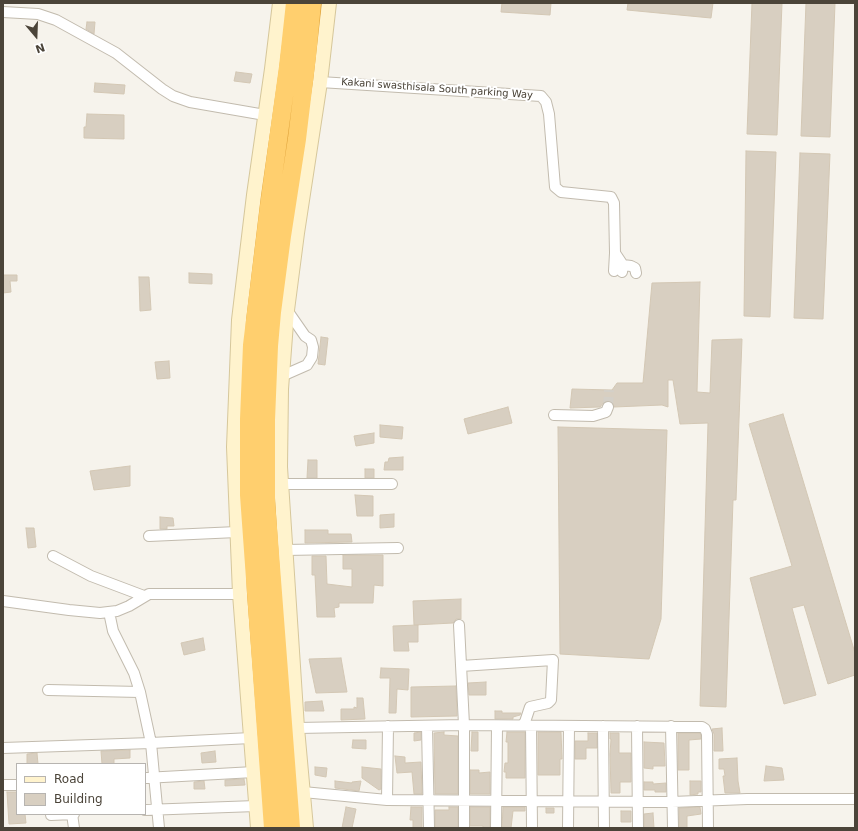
<!DOCTYPE html>
<style>
body{margin:0}
#map{position:relative;width:858px;height:831px;overflow:hidden;background:#f6f3ec;font-family:"DejaVu Sans",sans-serif}
canvas{display:block}
.frame{position:absolute;inset:0;border:4px solid #4b4439;pointer-events:none}
.legend{position:absolute;left:16px;top:763px;width:130px;height:52px;box-sizing:border-box;background:#fff;border:1px solid #b7b4b0;margin:0;padding:5px 7px;list-style:none;font-size:12px;color:#4b4439}
.legend li{display:flex;align-items:center;gap:8px;height:20px}
.legend b{width:20px;border:1px solid #b7b4b0}
.north{position:absolute;left:16px;top:16px;width:40px;height:40px;-webkit-text-stroke:3px #fff;paint-order:stroke;rotate:161deg;font-size:11px;font-weight:700;line-height:16px;text-align:center;color:#4b4439}
.north::after{content:'';display:block;margin:auto;width:14px;height:18px;background:#4b4439;clip-path:polygon(50% 0,100% 100%,50% 72%,0 100%)}
</style>
<div id="map">
<canvas width="858" height="831"></canvas>
<div class="frame"></div>
<ul class="legend">
<li><b style="height:5px;background:#fff3cd"></b>Road</li>
<li><b style="height:11px;background:#d8cfc1"></b>Building</li>
</ul>
<div class="north">N</div>
</div>
<script>
const g = document.querySelector('canvas').getContext('2d');
g.lineJoin = 'round';
function fill(path, color) {
  g.fillStyle = color;
  g.fill(path, 'evenodd');
}
function poly(rows) {
  const path = new Path2D();
  for (const r of rows) {
    path.moveTo(r[0], r[1]);
    for (let i = 2; i < r.length; i += 2) path.lineTo(r[i], r[i + 1]);
  }
  return path;
}
function stroke(path, color, width, dash) {
  g.strokeStyle = color;
  g.lineWidth = width;
  g.lineCap = dash ? 'butt' : 'round';
  g.setLineDash(dash || []);
  g.stroke(path);
}
function write(font, color, halo, rows, align = 'center') {
  g.font = font + ' "DejaVu Sans",sans-serif';
  g.lineWidth = 4;
  g.setLineDash([]);
  g.textBaseline = 'middle';
  g.strokeStyle = halo;
  g.fillStyle = color;
  for (const [text, x, y, turn = 0] of rows) {
    g.save();
    g.translate(x, y);
    g.rotate((+turn || 0) * Math.PI / 180);
    g.textAlign = isNaN(turn) ? turn : align;
    if (halo) g.strokeText(text, 0, 0);
    g.fillText(text, 0, 0);
    g.restore();
  }
}
const building = poly([
 [502,3,551,3,550,15,501,12,502,3],
 [628,3,713,3,711,18,627,10,628,3],
 [752,3,782,3,777,135,747,134,752,3],
 [806,3,835,3,830,137,801,136,806,3],
 [87,22,95,22,94,34,86,29,87,22],
 [236,72,252,74,250,83,234,81,236,72],
 [95,83,125,85,124,94,94,92,95,83],
 [87,114,124,115,124,139,84,138,84,127,86,127,87,114],
 [746,151,776,152,770,317,744,316,746,151],
 [800,153,830,154,823,319,794,318,800,153],
 [189,273,212,274,212,284,189,283,189,273],
 [3,275,17,275,17,281,10,281,11,292,3,293,3,275],
 [139,277,149,277,151,310,140,311,139,277],
 [700,282,697,392,710,393,712,340,742,339,736,500,733,500,726,707,700,706,708,423,680,424,673,380,668,380,668,407,662,405,614,407,613,403,607,401,604,402,600,407,570,408,572,389,612,390,617,383,643,383,652,283,700,282],
 [321,337,328,338,325,365,318,364,321,337],
 [169,361,170,378,157,379,155,362,169,361],
 [508,407,512,423,468,434,464,419,508,407],
 [783,414,855,653,855,675,828,684,804,605,792,608,816,695,784,704,750,578,792,566,749,424,783,414],
 [380,425,403,427,402,439,380,437,380,425],
 [558,427,667,430,661,619,649,659,560,654,558,427],
 [374,433,374,443,356,446,354,436,374,433],
 [403,457,403,470,384,470,385,462,388,462,389,458,403,457],
 [308,460,317,460,317,478,307,478,308,460],
 [130,466,130,486,94,490,90,471,130,466],
 [365,469,374,469,374,478,365,478,365,469],
 [355,495,373,496,373,516,357,516,355,495],
 [394,514,394,527,380,528,380,515,394,514],
 [160,517,173,518,174,526,167,526,167,529,160,529,160,517],
 [26,528,34,528,36,547,28,548,26,528],
 [305,530,328,530,328,534,351,534,352,542,305,543,305,530],
 [343,555,383,555,383,586,374,585,373,603,339,603,339,607,334,608,335,617,317,617,315,575,312,575,312,556,326,556,327,584,352,587,352,569,343,569,343,555],
 [461,599,461,619,456,619,453,623,414,625,413,601,461,599],
 [418,625,418,642,408,642,409,651,394,651,393,626,418,625],
 [203,638,205,650,184,655,181,643,203,638],
 [341,658,347,692,316,693,309,659,341,658],
 [381,668,409,669,408,690,397,689,396,713,389,713,390,678,380,678,381,668],
 [486,682,486,695,469,695,468,683,486,682],
 [456,686,457,716,411,717,411,687,456,686],
 [357,698,363,698,365,719,341,720,341,709,354,709,354,707,357,708,357,698],
 [322,701,324,711,305,711,305,702,322,701],
 [495,711,502,711,502,713,521,713,520,715,513,717,513,719,495,719,495,711],
 [722,728,723,751,714,751,714,734,712,729,722,728],
 [421,732,421,740,414,741,414,733,421,732],
 [444,732,444,735,458,736,458,794,435,794,434,733,444,732],
 [472,732,478,732,478,751,471,751,472,732],
 [507,732,525,732,525,778,506,778,506,772,504,772,505,763,508,763,508,742,506,742,507,732],
 [538,732,561,732,562,759,560,759,560,775,538,775,538,732],
 [588,733,597,733,597,748,586,748,586,759,575,759,575,741,588,741,588,733],
 [610,733,619,733,619,753,631,753,631,782,620,782,620,793,611,793,610,754,611,739,610,739,610,733],
 [678,733,700,733,701,735,701,739,689,740,689,770,678,770,678,733],
 [353,740,366,740,366,749,352,748,353,740],
 [644,742,664,743,665,766,653,766,653,769,644,768,644,742],
 [130,750,130,758,114,759,114,764,102,764,101,751,130,750],
 [215,751,216,762,202,763,201,753,215,751],
 [37,753,38,764,27,764,27,754,37,753],
 [395,756,405,757,405,763,421,762,422,794,414,794,412,772,397,773,395,756],
 [737,758,738,781,740,793,725,793,723,776,725,776,724,769,719,769,719,759,737,758],
 [766,766,782,768,784,780,764,781,766,766],
 [315,767,327,768,326,777,315,775,315,767],
 [362,767,381,769,381,789,379,790,362,778,362,767],
 [470,770,479,770,479,773,490,772,490,794,470,794,470,770],
 [244,779,245,785,225,786,225,780,244,779],
 [204,781,205,789,194,789,194,782,204,781],
 [335,781,352,783,352,782,361,781,359,791,335,788,335,781],
 [690,781,701,781,701,792,698,792,698,794,690,795,690,781],
 [644,782,653,782,653,784,666,783,666,792,655,792,655,790,644,790,644,782],
 [7,792,17,792,17,814,25,814,26,823,9,824,7,792],
 [346,807,356,809,352,828,342,828,346,807],
 [411,807,422,807,422,828,413,828,413,820,410,820,411,807],
 [449,807,458,807,458,828,435,828,435,810,449,810,449,807],
 [470,807,490,807,490,828,483,828,483,826,470,826,470,807],
 [503,807,525,807,525,811,513,811,511,828,502,828,503,807],
 [700,807,701,814,687,816,687,828,679,828,679,808,700,807],
 [546,808,554,808,554,813,546,813,546,808],
 [621,811,631,811,631,822,621,822,621,811],
 [653,813,654,828,644,828,644,814,653,813]
]);
const streetTunnel = poly([
 [608,407,609,390]
]);
const street = poly([
 [3,12,38,14,56,20,116,53,162,89,173,96,190,102,265,115],
 [320,82,541,96,546,102,549,114,555,187,561,192,611,197,614,203,615,253,623,265,622,272],
 [623,265,631,266,635,268,636,273],
 [614,271,615,253],
 [282,376,307,365,312,357,313,347,311,340,305,336,287,310],
 [554,415,593,416,606,412,608,407],
 [281,484,392,484],
 [149,536,237,532],
 [285,550,398,548],
 [53,556,91,576,144,596],
 [3,601,69,610,100,613,117,611,129,606,149,594,240,594],
 [109,612,113,631,134,673,140,692,151,743,159,828],
 [459,625,464,725,464,828],
 [461,666,553,660,551,700,548,703,530,707,525,722,522,725],
 [48,690,140,692],
 [427,726,429,828],
 [531,726,532,828],
 [603,726,604,828],
 [637,726,638,828],
 [671,726,673,828],
 [297,728,464,725,702,727,705,729,707,734,708,828],
 [3,748,151,743,251,738],
 [145,778,254,772],
 [3,785,17,785],
 [303,792,387,800,672,802,747,799,855,799],
 [387,800,388,726],
 [145,810,256,806],
 [72,814,74,828],
 [51,815,74,814],
 [496,828,497,726],
 [568,828,569,726]
]);
const secondary = poly([
 [258,828,240,594,234,447,239,320,254,195,272,69,280,3],
 [306,828,297,728,280,467,281,389,287,310,297,233,320,82,329,3]
]);
const highway = poly([
 [273,828,249,495,249,419,252,345,269,206,288,67,295,3],
 [291,828,266,502,266,420,269,346,272,312,282,236,297,139,307,56,312,3]
]);
const streetNames = [
 ["Kakani swasthisala South parking Way",437,89,4]
];
fill(building, '#d8cfc1');
stroke(building, '#d3c7b4', 1);
stroke(streetTunnel, '#d4d0c8', 10, [10, 5]);
stroke(street, '#c2bbae', 12);
stroke(secondary, '#d6c79b', 16);
stroke(highway, '#e0a43c', 20);
stroke(street, '#fff', 10);
stroke(secondary, '#fff3cd', 14);
stroke(highway, '#ffcf6e', 18);
write('10px', '#4b4439', '#fff', streetNames);
</script>
